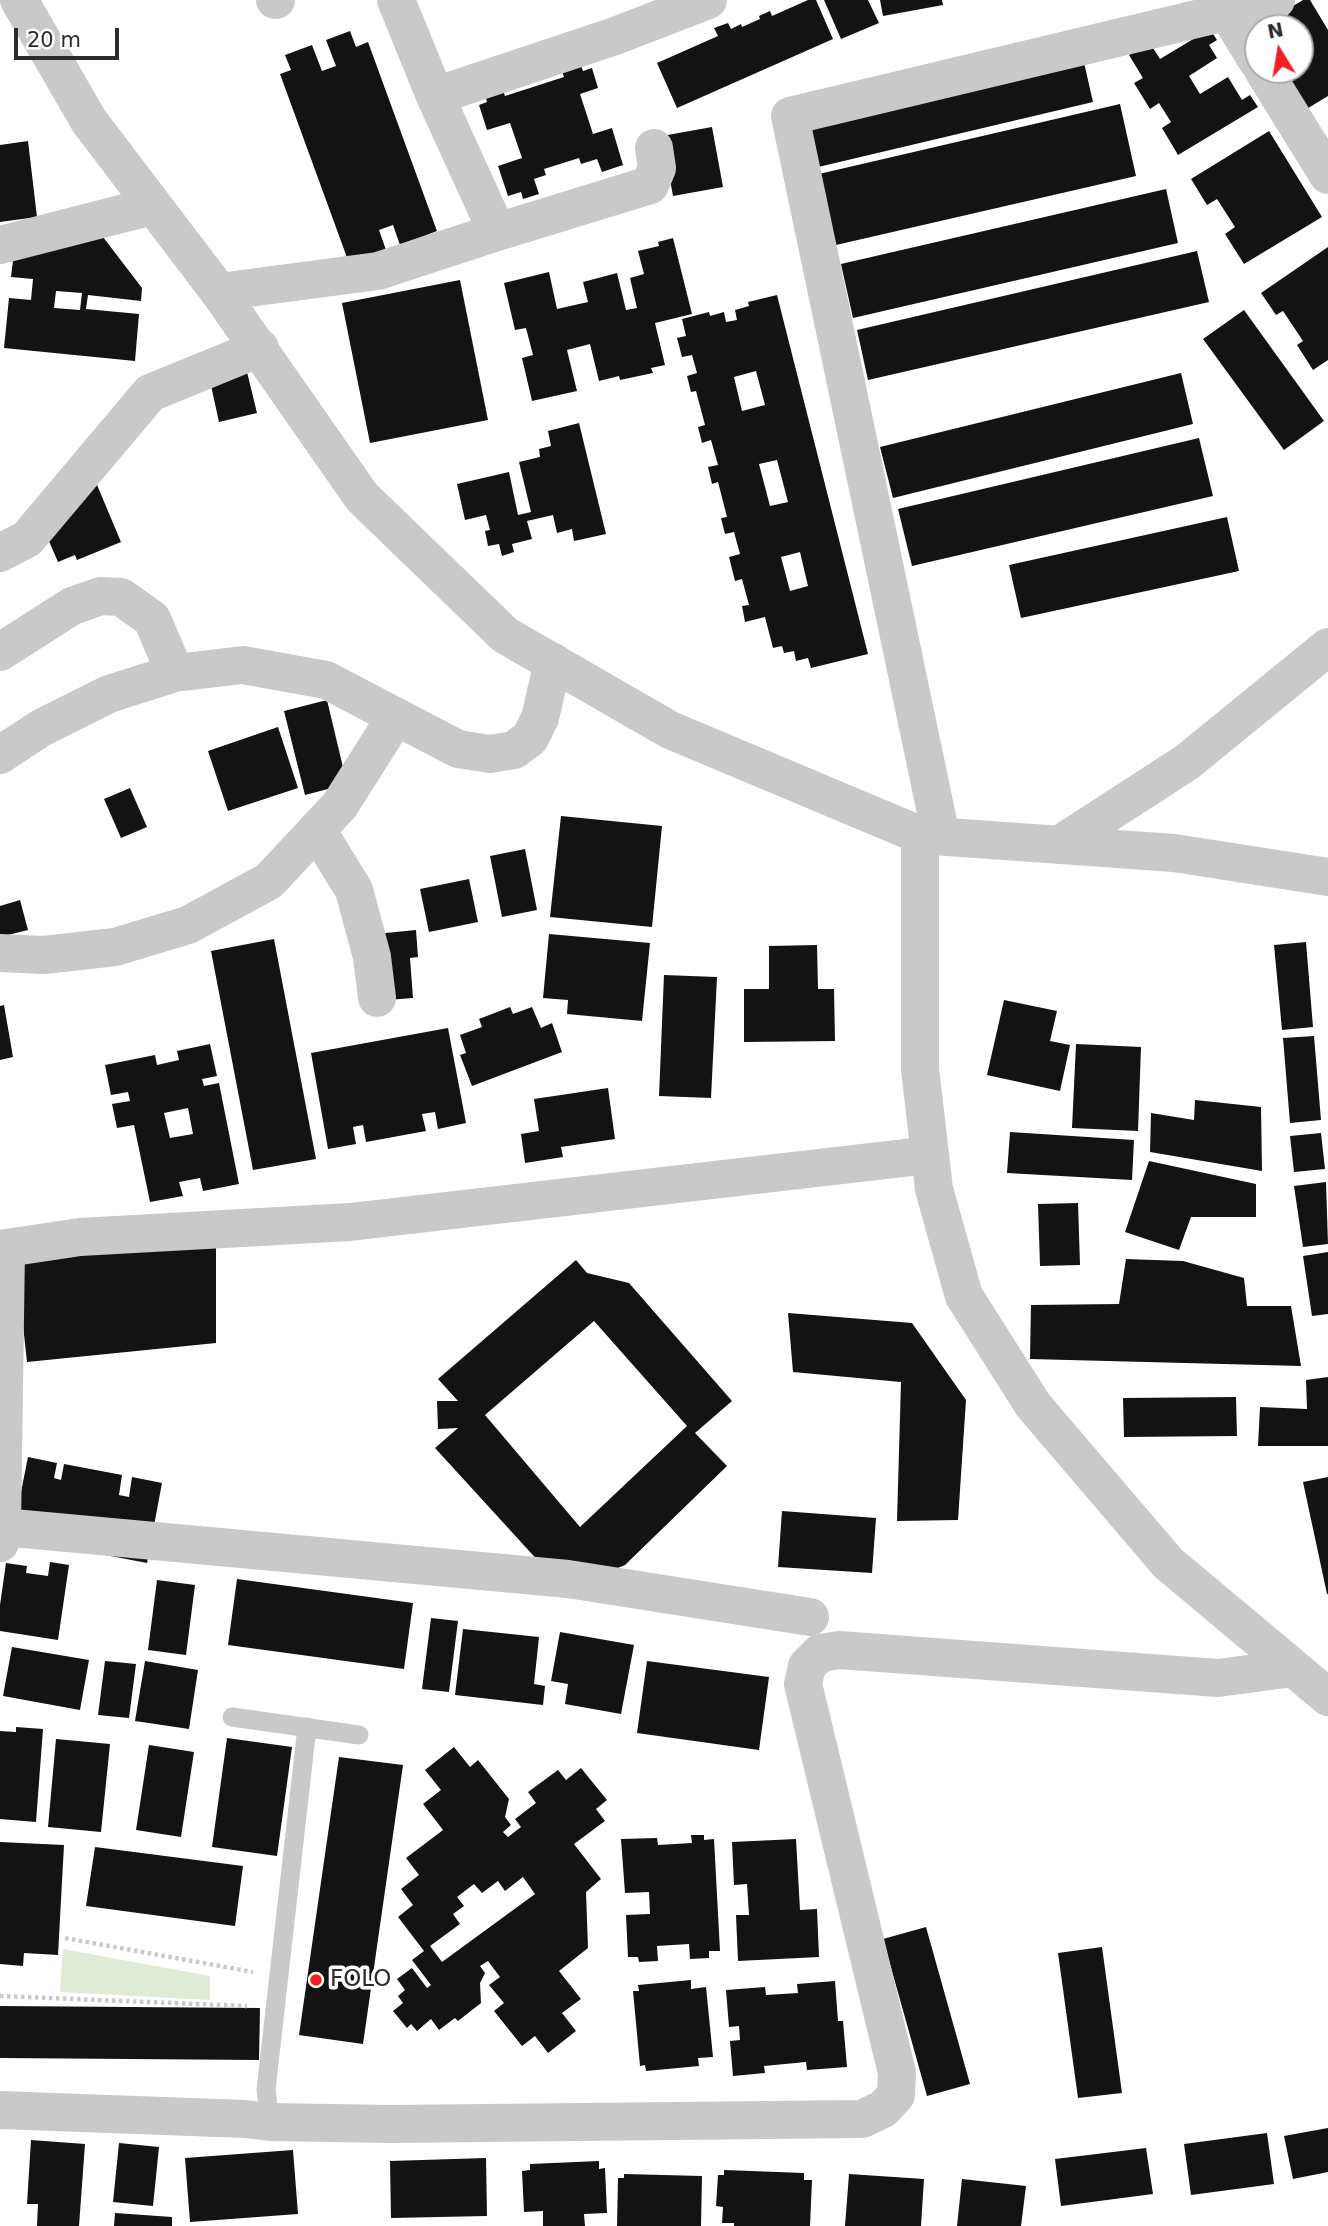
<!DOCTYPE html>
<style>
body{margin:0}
#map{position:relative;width:1328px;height:2226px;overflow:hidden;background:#fff;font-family:"DejaVu Sans",sans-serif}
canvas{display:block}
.north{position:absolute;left:1244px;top:14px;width:70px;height:70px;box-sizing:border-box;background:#fff;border:2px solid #ababab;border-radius:50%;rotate:349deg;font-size:19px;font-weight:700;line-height:28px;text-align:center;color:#2c2c2c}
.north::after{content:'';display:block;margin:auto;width:24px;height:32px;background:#f21e1f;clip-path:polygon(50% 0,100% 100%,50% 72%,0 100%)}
.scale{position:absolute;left:14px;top:28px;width:105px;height:32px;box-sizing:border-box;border:4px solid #2c2c2c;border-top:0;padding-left:9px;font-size:21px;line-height:24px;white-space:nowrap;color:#2c2c2c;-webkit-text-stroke:5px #fff;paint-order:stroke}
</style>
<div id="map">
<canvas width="1328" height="2226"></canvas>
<div class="north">N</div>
<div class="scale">20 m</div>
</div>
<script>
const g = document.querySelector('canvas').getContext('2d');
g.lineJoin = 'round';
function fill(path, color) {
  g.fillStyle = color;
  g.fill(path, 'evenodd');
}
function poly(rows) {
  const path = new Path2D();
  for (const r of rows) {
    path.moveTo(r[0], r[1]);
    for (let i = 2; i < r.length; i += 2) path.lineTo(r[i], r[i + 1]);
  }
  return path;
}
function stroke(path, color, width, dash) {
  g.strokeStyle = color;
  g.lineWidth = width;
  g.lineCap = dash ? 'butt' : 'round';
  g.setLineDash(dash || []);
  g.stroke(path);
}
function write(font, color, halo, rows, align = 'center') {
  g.font = font + ' "DejaVu Sans",sans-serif';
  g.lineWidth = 7;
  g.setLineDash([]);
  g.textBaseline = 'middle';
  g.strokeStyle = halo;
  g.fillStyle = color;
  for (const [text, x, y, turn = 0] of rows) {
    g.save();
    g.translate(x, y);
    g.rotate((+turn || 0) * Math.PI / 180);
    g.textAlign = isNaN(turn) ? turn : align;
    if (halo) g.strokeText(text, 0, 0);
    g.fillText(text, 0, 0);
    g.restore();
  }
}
const green = poly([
 [63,1949,210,1976,210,2000,60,1992]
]);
const building = poly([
 [808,0,816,0,833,39,677,108,657,63,718,36,714,28,728,23,731,29,741,24,742,27,760,19,759,16,770,11,772,16],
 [824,0,868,0,879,23,841,39],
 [880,0,942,0,943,5,883,16],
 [1303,0,1310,0,1328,30,1328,96,1295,116,1280,70,1300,70,1300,28,1258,28,1246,34],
 [1210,29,1217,40,1209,45,1217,58,1189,76,1200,94,1228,77,1242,100,1250,95,1258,107,1178,155,1162,128,1171,122,1159,103,1150,109,1134,83,1143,78,1129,55,1150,43,1160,59],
 [350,31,356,47,368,42,437,231,400,245,393,225,379,230,386,250,349,263,280,74,291,70,285,55,312,45,322,71,336,66,326,40],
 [1080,45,1093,102,814,168,801,111],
 [579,60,583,71,592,68,598,88,580,94,593,134,612,128,623,165,602,172,597,159,581,164,579,158,544,169,546,175,534,179,539,194,523,199,521,192,508,196,498,166,522,158,510,123,487,130,479,105,487,102,483,88,500,83,505,96,564,77,560,66],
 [1120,104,1136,176,836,245,819,174],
 [712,127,723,187,673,196,662,136],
 [1269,131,1322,217,1244,264,1225,234,1235,227,1217,199,1207,205,1191,179],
 [28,141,37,217,0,222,0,145],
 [1166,189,1178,243,853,318,841,264],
 [17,228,103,237,142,288,141,301,88,295,86,309,139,314,135,361,4,348,9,298,31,300,33,279,11,277],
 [56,291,82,293,80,310,54,308],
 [673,238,692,314,655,323,665,365,651,368,653,373,620,380,619,376,599,381,590,344,567,350,577,391,532,401,522,358,533,355,526,328,515,330,504,283,549,272,557,309,588,302,583,282,617,273,626,310,637,308,630,278,644,274,638,251,659,246,658,242],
 [1328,247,1328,360,1313,370,1297,345,1303,341,1283,311,1276,315,1261,293],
 [1197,251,1209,302,868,380,857,330],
 [460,280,488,420,370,443,342,303],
 [777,295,868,654,811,668,808,658,796,661,794,651,784,653,782,646,773,648,765,617,745,622,742,606,749,605,742,579,735,581,729,557,740,554,734,532,725,534,721,518,727,517,718,482,712,484,708,467,718,465,711,440,702,443,698,427,705,425,696,391,691,392,687,376,697,373,692,355,682,357,677,338,686,336,682,319,709,312,710,316,724,312,726,322,737,320,735,310,749,306,748,302],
 [756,371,765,405,742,411,734,377],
 [777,460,788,502,770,506,759,464],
 [800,552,808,586,790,591,781,557],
 [1244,310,1324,421,1284,450,1203,339],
 [247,372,257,413,219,422,210,381],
 [1181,373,1193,424,893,498,880,447],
 [579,423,606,534,574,541,572,529,557,533,553,515,527,521,532,539,512,544,514,552,502,556,499,544,488,546,485,531,490,530,486,515,465,520,457,484,509,472,518,515,531,512,519,462,540,457,539,449,551,446,548,431],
 [1199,438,1213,496,912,566,898,509],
 [92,473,121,542,77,560,75,555,58,562,41,523],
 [1227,517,1239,571,1021,618,1009,565],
 [327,700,347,784,305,795,284,711],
 [278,727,298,788,228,811,208,751],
 [130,788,147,827,121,838,104,799],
 [561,816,662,826,652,927,550,917],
 [525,849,537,910,502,917,490,856],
 [469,879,478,922,429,932,420,889],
 [20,900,28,930,0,937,0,906],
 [416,930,418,957,410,958,413,998,361,1002,365,935],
 [549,934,650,943,642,1021,567,1014,568,1000,543,998],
 [274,939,316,1159,253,1170,211,951],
 [1306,942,1313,1027,1282,1030,1274,945],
 [817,945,818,989,834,989,835,1041,744,1042,744,989,769,989,769,946],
 [664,975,717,977,711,1098,659,1096],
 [1004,1000,1057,1011,1050,1041,1070,1045,1060,1091,987,1075],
 [4,1005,13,1057,0,1060,0,1006],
 [510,1007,513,1014,532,1007,541,1028,552,1023,562,1052,472,1086,460,1055,466,1053,460,1035,482,1027,479,1019],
 [448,1028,466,1123,438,1129,435,1112,422,1114,426,1131,366,1142,363,1125,353,1127,356,1144,328,1149,311,1053],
 [1314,1036,1321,1120,1290,1123,1283,1038],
 [210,1044,217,1076,202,1079,204,1086,219,1083,239,1184,203,1191,200,1178,179,1182,183,1196,150,1202,134,1125,117,1128,112,1104,130,1101,128,1092,111,1095,105,1065,155,1055,157,1065,179,1060,177,1051],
 [188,1108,193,1134,170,1138,164,1113],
 [1076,1044,1141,1047,1138,1131,1072,1128],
 [608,1088,615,1139,561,1147,563,1157,525,1163,521,1134,539,1131,534,1099],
 [1195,1100,1261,1107,1262,1171,1150,1152,1151,1113,1194,1120],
 [1010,1132,1134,1140,1132,1180,1007,1173],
 [1321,1133,1325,1169,1294,1172,1290,1136],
 [1149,1161,1256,1184,1256,1217,1191,1217,1179,1250,1125,1232],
 [1326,1182,1328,1244,1303,1247,1294,1186],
 [1078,1203,1080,1265,1040,1266,1038,1204],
 [216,1242,216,1343,27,1362,16,1261],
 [1328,1252,1328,1314,1312,1316,1303,1256],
 [1126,1259,1183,1261,1244,1278,1247,1306,1291,1306,1301,1366,1030,1359,1031,1305,1119,1304],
 [576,1260,587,1273,629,1283,732,1401,695,1433,727,1466,625,1565,589,1580,552,1576,435,1448,458,1428,438,1429,437,1401,458,1401,438,1379],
 [594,1321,687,1426,580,1527,485,1415],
 [788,1313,912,1323,966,1400,958,1520,897,1521,901,1382,793,1372],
 [1328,1377,1328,1446,1258,1446,1260,1407,1307,1409,1306,1380],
 [1236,1397,1237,1436,1124,1437,1123,1398],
 [28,1457,57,1463,54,1478,61,1480,64,1464,122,1475,119,1495,129,1497,132,1477,162,1483,147,1563,12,1537],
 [1328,1477,1328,1594,1327,1594,1303,1482],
 [782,1511,876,1518,872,1573,778,1567],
 [50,1562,69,1565,58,1640,0,1631,0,1605,6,1563,27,1566,26,1573,48,1576],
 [237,1579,413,1603,404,1669,228,1645],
 [157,1580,195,1585,186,1655,148,1650],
 [431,1618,458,1621,449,1692,422,1689],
 [463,1629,539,1637,534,1684,545,1686,543,1705,455,1695],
 [560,1632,634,1645,621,1714,565,1704,568,1684,551,1681],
 [12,1647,89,1660,80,1710,3,1696],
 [105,1661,136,1664,129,1718,98,1715],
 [145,1661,198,1670,189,1729,135,1721],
 [647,1661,769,1677,759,1750,637,1733],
 [16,1727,43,1729,36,1822,0,1819,0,1731,16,1732],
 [227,1738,292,1747,277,1856,212,1847],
 [56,1739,110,1744,101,1832,48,1827],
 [149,1745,194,1752,181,1837,136,1830],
 [454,1747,470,1767,478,1760,509,1799,505,1817,511,1825,503,1832,508,1837,521,1827,515,1819,536,1803,528,1792,558,1770,566,1780,581,1768,607,1800,596,1809,605,1821,574,1844,601,1879,586,1892,588,1948,559,1971,581,1999,562,2013,576,2031,548,2053,535,2036,522,2046,494,2011,504,2003,489,1985,500,1977,488,1961,480,1966,485,1973,480,1983,481,2003,458,2021,455,2018,439,2030,431,2019,417,2031,411,2024,407,2028,393,2011,403,2003,398,1996,405,1990,397,1979,412,1968,427,1988,431,1985,412,1960,424,1951,398,1917,413,1905,401,1889,419,1875,406,1858,443,1830,423,1804,441,1790,425,1770],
 [523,1877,535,1894,442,1962,430,1946,460,1924,453,1914,464,1906,457,1897,474,1884,482,1893,498,1881,505,1891],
 [339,1757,403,1765,363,2044,299,2035],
 [691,1835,704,1835,704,1840,714,1839,720,1951,709,1951,709,1958,690,1959,689,1944,657,1946,658,1961,639,1962,638,1957,628,1957,626,1915,650,1914,649,1892,625,1893,621,1839,657,1838,658,1845,692,1843],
 [796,1839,800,1910,817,1909,819,1957,738,1961,736,1915,749,1915,747,1884,734,1885,732,1842],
 [0,1842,64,1845,58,1955,24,1953,23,1966,0,1964],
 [95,1847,243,1866,235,1926,86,1906],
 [926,1927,970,2084,927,2096,883,1939],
 [1102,1947,1122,2093,1078,2098,1058,1953],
 [691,1980,691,1989,706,1987,713,2057,698,2058,699,2066,646,2071,645,2065,640,2066,633,1991,639,1991,638,1985],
 [835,1981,838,2021,843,2021,847,2067,807,2070,806,2062,764,2066,765,2073,733,2076,730,2041,740,2040,739,2026,729,2027,726,1990,765,1987,766,1995,798,1993,797,1984],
 [0,2006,260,2008,259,2060,0,2058],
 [1328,2128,1328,2172,1293,2179,1284,2136],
 [1267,2133,1274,2184,1191,2195,1184,2144],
 [31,2140,85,2144,79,2226,37,2226,38,2204,27,2204],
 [119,2143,159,2147,153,2206,113,2202],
 [1146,2148,1153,2194,1061,2206,1055,2159],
 [293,2150,298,2214,190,2222,185,2158],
 [486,2158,487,2216,391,2218,390,2161],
 [599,2161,599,2169,605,2168,607,2213,584,2214,585,2226,543,2226,543,2211,524,2212,522,2171,530,2170,530,2164],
 [724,2170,804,2173,804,2180,812,2180,810,2226,734,2226,734,2223,722,2223,723,2207,716,2206,718,2175,724,2175],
 [624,2174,702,2176,701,2226,617,2226,618,2178,624,2178],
 [849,2174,924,2179,921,2226,845,2226],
 [962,2179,1026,2186,1021,2226,957,2226],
 [115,2213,172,2217,172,2226,114,2226]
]);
const path = poly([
 [65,1938,253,1972],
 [0,1996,247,2006]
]);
const service = poly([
 [232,1717,359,1735],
 [270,2122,266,2090,307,1727]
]);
const minor = poly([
 [275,0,276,0],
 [396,0,435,96],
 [1224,0,1227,12,1258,62],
 [1263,70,1328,175],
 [497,232,650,185,657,168,654,148],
 [0,245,152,206],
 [219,292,378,271,497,232,435,96,615,36,708,0],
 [0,553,27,539,150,393,260,348],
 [0,652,72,606,101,596,121,597,152,619,175,673],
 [0,755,41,728,109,694,175,673,243,665,326,680,458,749,490,754,514,750,530,738,540,718,553,662],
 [317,830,354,890,372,957,377,998],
 [941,836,790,116,1276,0],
 [0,953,44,955,115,947,188,925,269,881,340,805,395,718],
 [0,1249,80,1237,350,1222,930,1155],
 [2,1527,568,1579,810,1617],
 [0,1543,2,1527,6,1248]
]);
const tertiary = poly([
 [19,0,89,121,219,292,362,497,505,635,670,730,920,835,1174,853,1328,877],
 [920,835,920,1069,934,1189,964,1296,1033,1405,1168,1563,1328,1697],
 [1059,845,1187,762,1328,647],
 [0,2110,245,2119,270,2122,391,2124,862,2119,883,2109,896,2095,897,2073,803,1684,807,1666,820,1653,839,1650,1218,1678,1293,1668]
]);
const markers = [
 [316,1980,7,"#f21e1f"]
];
const poiNames = [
 ["FOLO",330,1980]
];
fill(green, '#e0ebd7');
fill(building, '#131313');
stroke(path, '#c9c9c9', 4.5, [3.5, 3.5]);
stroke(service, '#c9c9c9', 19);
stroke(minor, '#c9c9c9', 38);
stroke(tertiary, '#c9c9c9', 38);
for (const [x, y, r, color] of markers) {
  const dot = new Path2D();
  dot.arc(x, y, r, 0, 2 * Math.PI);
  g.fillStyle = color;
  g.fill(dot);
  stroke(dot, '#fff', 2.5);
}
write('23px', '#2c2c2c', '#fff', poiNames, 'left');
</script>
